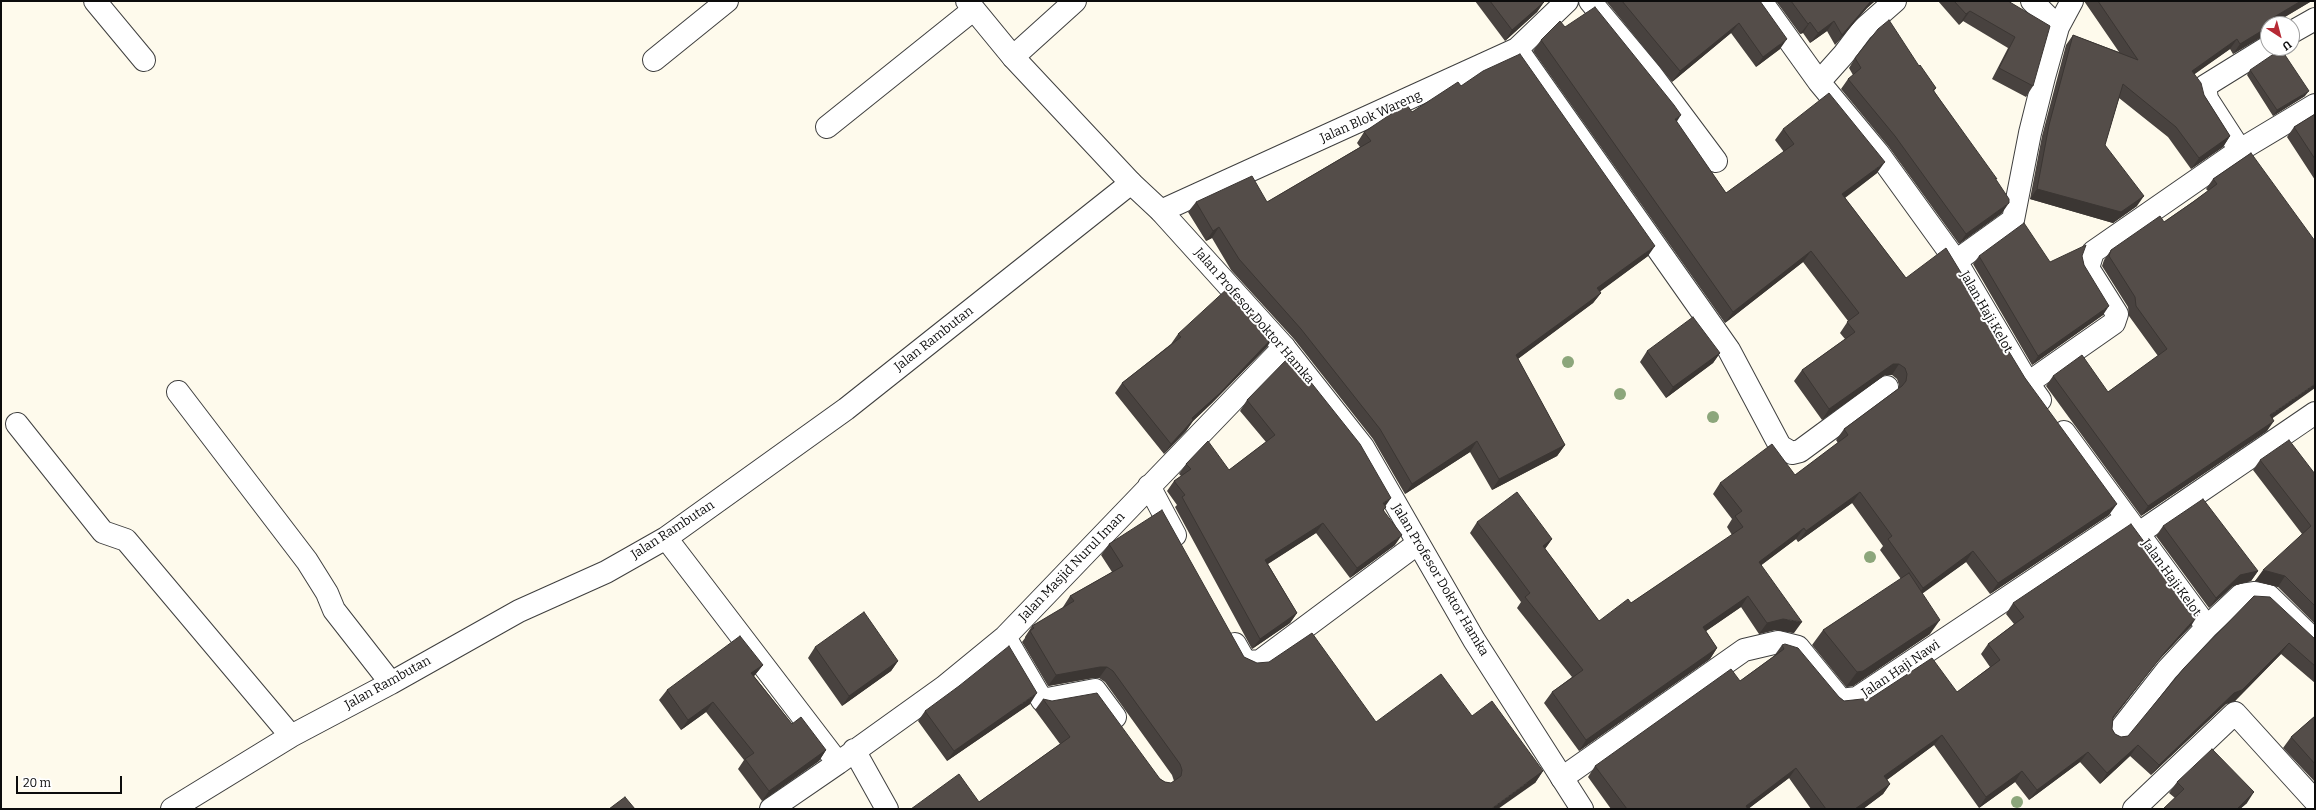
<!DOCTYPE html>
<style>
body{margin:0}
#map{position:relative;width:2316px;height:810px;overflow:hidden;background:#fefaec;font-family:Bitter,serif}
canvas{display:block}
.frame{position:absolute;inset:0;border:2px solid #0c0c0c;pointer-events:none}
.north{position:absolute;left:2260px;top:16px;width:40px;height:40px;box-sizing:border-box;background:#fff;border:1px solid #9e9e9e;border-radius:50%;rotate:144deg;font-size:11px;font-weight:700;line-height:16px;text-align:center;color:#0c0c0c}
.north::after{content:'';display:block;margin:auto;width:14px;height:18px;background:#b72a35;clip-path:polygon(50% 0,100% 100%,50% 72%,0 100%)}
.scale{position:absolute;left:16px;top:776px;width:106px;height:18px;box-sizing:border-box;border:2px solid #0c0c0c;border-top:0;padding-left:5px;font-size:12px;line-height:14px;white-space:nowrap;color:#0c0c0c;-webkit-text-stroke:3px #fff;paint-order:stroke}
</style>
<div id="map">
<canvas width="2316" height="810"></canvas>
<div class="frame"></div>
<div class="north">U</div>
<div class="scale">20 m</div>
</div>
<script>
const g = document.querySelector('canvas').getContext('2d');
g.lineJoin = 'round';
function poly(rows) {
  const path = new Path2D();
  for (const r of rows) {
    path.moveTo(r[0], r[1]);
    for (let i = 2; i < r.length; i += 2) path.lineTo(r[i], r[i + 1]);
  }
  return path;
}
function stroke(path, color, width, dash) {
  g.strokeStyle = color;
  g.lineWidth = width;
  g.lineCap = dash ? 'butt' : 'round';
  g.setLineDash(dash || []);
  g.stroke(path);
}
function fill(path, color) {
  g.fillStyle = color;
  g.fill(path, 'evenodd');
}
function write(font, color, halo, rows, align = 'center') {
  g.font = font + ' Bitter,serif';
  g.lineWidth = 4;
  g.setLineDash([]);
  g.textBaseline = 'middle';
  g.strokeStyle = halo;
  g.fillStyle = color;
  for (const [text, x, y, turn = 0] of rows) {
    g.save();
    g.translate(x, y);
    g.rotate((+turn || 0) * Math.PI / 180);
    g.textAlign = isNaN(turn) ? turn : align;
    if (halo) g.strokeText(text, 0, 0);
    g.fillText(text, 0, 0);
    g.restore();
  }
}
const minor = poly([
 [95,1,144,60],
 [1590,1,1651,74,1716,161],
 [1761,1,1819,82,1878,153,1956,261,2028,383,2040,400],
 [2032,1,2058,27],
 [2292,32,2315,19],
 [1517,49,1729,350,1780,446,1792,453,1800,451,1887,387],
 [1013,57,1075,1],
 [654,60,727,1],
 [1819,82,1844,54,1862,30,1895,1],
 [827,127,973,10],
 [2240,150,2207,99,2205,86,2268,47],
 [1161,211,1517,49,1567,1],
 [1956,261,2013,220,2030,133,2044,77,2058,27,2072,1],
 [2028,383,2114,323,2117,314,2088,268,2093,252,2240,150,2315,105],
 [178,392,307,561,327,593,334,610,391,683],
 [17,424,103,532,126,540,291,736],
 [2064,432,2207,627],
 [1149,486,1175,535],
 [2139,533,2315,413],
 [666,538,838,763,771,809],
 [1005,637,1042,700,1095,690,1115,717],
 [1235,644,1243,658,1249,662,1260,661,1417,544],
 [2116,735,2167,670,2207,627,2241,595,2255,593,2269,596,2315,641],
 [854,750,887,809],
 [838,763,944,687,1005,637,1284,347],
 [1562,778,1744,650,1778,642,1798,647,1841,700,1857,698,2127,518],
 [172,809,291,736,391,683,519,611,606,572,666,538,846,409,1131,183],
 [2134,809,2235,713,2315,801]
]);
const tertiary = poly([
 [967,1,1013,57,1131,183,1161,211,1284,347,1363,447,1474,640,1582,809]
]);
const trees = [
 [1568,362],
 [1620,394],
 [1713,417],
 [1870,557],
 [2017,802]
];
const wall = poly([
 [1475,1,1543,1,1544,2,1537,12,1505,41],
 [1606,1,1760,1,1780,49,1756,67,1731,33,1672,82],
 [1776,1,1875,1,1867,8,1835,45,1827,31,1810,43,1803,33,1800,34],
 [1938,1,2008,1,2033,86,2026,97,1992,79,2008,48,1963,21,1959,25],
 [2084,1,2310,1,2310,2,2273,24,2268,24,2265,35,2233,54,2230,49,2194,74,2204,95,2230,136,2223,147,2191,169,2168,137,2119,98,2105,145,2137,206,2113,223,2030,199,2042,136,2066,45,2073,35,2119,52],
 [1565,27,1676,122,1726,193,1784,152,1775,140,1783,129,1877,173,1845,198,1906,278,2025,378,2109,515,1990,594,1966,562,1922,593,1930,634,1853,686,1846,687,1812,645,1823,630,1901,579,1880,550,1883,546,1852,503,1798,542,1796,539,1761,565,1794,633,1775,630,1759,634,1741,607,1706,631,1717,648,1710,659,1579,751,1544,703,1552,692,1572,677,1517,608,1521,602,1470,533,1477,522,1552,539,1545,549,1599,621,1631,603,1732,535,1727,527,1732,519,1713,494,1720,483,1795,475,1838,443,1836,440,1844,429,1899,388,1899,385,1897,379,1892,375,1885,375,1822,420,1794,381,1802,370,1845,339,1840,333,1848,321,1803,262,1725,323,1533,51,1541,40],
 [1855,58,1919,66,1936,88,1934,91,1938,97,1996,180,2002,213,1959,244,1888,146,1841,89,1848,79,1853,75,1849,68],
 [2250,70,2305,96,2273,116,2247,75],
 [1461,86,1648,256,1600,291,1601,293,1593,303,1518,359,1565,445,1557,456,1492,490,1470,452,1405,494,1373,439,1294,339,1231,270,1212,238,1206,241,1188,212,1196,202,1267,202,1360,147,1357,143,1364,132,1412,112],
 [2315,114,2315,180,2287,137,2294,127],
 [2251,153,2273,419,2267,431,2141,516,2046,386,2053,376,2108,392,2158,356,2129,316,2128,307,2102,266,2104,260,2111,250,2164,222,2208,191,2206,189,2213,179],
 [1979,256,2050,262,2082,256,2084,265,2103,315,2032,365,1973,264],
 [1178,334,1267,347,1212,403,1193,421,1186,431,1164,454,1115,393,1122,383,1171,344],
 [1647,351,1720,353,1713,363,1666,398,1640,362],
 [1247,400,1385,506,1384,511,1395,545,1350,578,1316,533,1268,564,1297,613,1290,623,1252,649,1175,507,1177,505,1167,491,1174,481,1181,476,1179,474,1186,464,1229,470,1266,442,1240,411],
 [2260,460,2315,474,2315,624,2278,587,2255,581,2302,534,2253,470],
 [2163,526,2258,571,2251,581,2233,586,2209,608,2156,536],
 [1109,544,1244,657,1376,722,1472,716,1543,771,1535,783,979,802,1060,744,1035,710,1043,699,1165,782,1171,783,1174,781,1172,775,1105,682,1099,678,1093,678,1048,686,1022,642,1025,638,1025,637,1032,626,1063,608,1063,607,1070,596,1112,572,1101,555],
 [2254,596,2315,639,2315,683,2281,654,2235,701,2226,704,2151,775,2130,756,2100,784,2080,762,2029,800,2015,782,1979,808,1934,745,1887,780,1890,784,1883,794,1863,809,1811,809,1789,778,1748,809,1611,809,1588,777,1595,766,1740,681,1774,656,1782,645,1839,697,1844,701,1957,692,1990,667,1981,654,1988,644,2014,624,2006,614,2013,603,2191,626,2157,662,2113,718,2112,729,2115,734,2121,737,2128,736],
 [815,647,898,661,891,671,842,706,808,658],
 [763,665,754,676,792,724,826,750,819,761,762,801,738,769,744,760,706,712,681,730,659,700,667,690],
 [1030,704,947,761,918,721,925,711],
 [2315,716,2315,782,2283,748,2291,737],
 [2177,782,2247,803,2240,809,2163,809,2175,798,2169,793]
]);
const shadedWall = poly([
 [1871,1,1875,1,1867,8,1835,45,1842,35],
 [2301,1,2310,1,2310,2,2273,24,2268,24,2269,20],
 [1544,2,1537,12,1505,41,1512,30],
 [1970,11,1963,21,1959,25,1966,14],
 [1834,21,1827,31,1810,43,1818,33],
 [1810,22,1803,33,1800,34,1808,24],
 [1739,23,1731,33,1672,82,1680,71],
 [2268,27,2268,31,2265,35,2233,54,2240,44],
 [1787,39,1780,49,1756,67,1763,57],
 [2237,39,2230,49,2185,81,2192,71],
 [2309,91,2305,96,2273,116,2277,110],
 [1681,115,1674,126,1675,119],
 [2230,136,2223,147,2191,169,2199,158],
 [1885,162,1877,173,1835,205,1842,194],
 [2037,189,2144,196,2137,206,2113,223,2030,199],
 [2009,203,2002,213,1959,244,1966,234],
 [1219,227,1212,238,1206,241,1213,231],
 [1655,246,1648,256,1590,299,1597,288],
 [1811,251,1803,262,1725,323,1733,312],
 [1601,293,1593,303,1508,366,1516,355],
 [2109,306,2103,315,2032,365,2038,356],
 [1274,336,1267,347,1212,403,1193,421,1186,431,1164,454,1171,444,1192,418],
 [1720,353,1713,363,1666,398,1673,387],
 [1893,364,1899,364,1892,375,1885,375,1822,420,1829,409],
 [2315,384,2315,388,2263,425,2270,415],
 [2274,421,2267,431,2141,516,2148,506],
 [1477,441,1470,452,1405,494,1412,484],
 [1565,445,1557,456,1492,490,1499,479],
 [1860,492,1852,503,1798,542,1806,531],
 [1391,498,1384,508,1383,503],
 [2117,504,2109,515,1990,594,1998,583],
 [1323,523,1316,533,1258,570,1265,560],
 [1804,528,1796,539,1751,573,1759,562],
 [1402,535,1395,545,1350,578,1357,568],
 [1552,539,1544,550,1543,546],
 [1973,551,1966,562,1915,599,1923,588],
 [2263,570,2285,576,2278,587,2255,581],
 [2258,571,2251,581,2233,586,2209,608,2216,598,2240,575],
 [1748,596,1741,607,1696,638,1703,627],
 [1297,613,1290,623,1252,649,1260,639],
 [2198,615,2191,626,2157,662,2106,728,2113,717,2165,652],
 [1783,619,1802,622,1794,633,1775,630,1759,634,1767,623],
 [1940,620,1930,634,1853,686,1846,687,1857,672],
 [2289,643,2281,654,2235,701,2226,704,2151,775,2159,765,2234,693],
 [1717,648,1710,659,1579,751,1586,740],
 [898,661,891,671,842,706,849,696],
 [763,665,755,675,744,684,751,673],
 [1100,667,1107,667,1099,678,1093,678,1048,686,1056,675],
 [1037,693,1030,704,947,761,954,751],
 [713,702,706,712,681,730,688,720],
 [1942,735,1934,745,1877,787,1884,776],
 [2138,745,2130,756,2100,784,2107,773],
 [826,750,819,761,762,801,769,791],
 [2088,752,2080,762,2029,800,2037,790],
 [1796,768,1789,778,1748,809,1746,806],
 [1543,771,1535,783,1498,809,1491,809],
 [2022,771,2015,782,1979,808,1986,797],
 [1890,784,1883,794,1863,809,1855,809],
 [2254,792,2247,803,2240,809,2237,809]
]);
const building = poly([
 [1490,1,1543,1,1544,2,1512,30,1490,1],
 [1622,1,1760,1,1787,39,1763,57,1739,23,1680,71,1622,1],
 [1791,1,1871,1,1842,35,1834,21,1818,33,1810,22,1808,24,1791,1],
 [1954,1,2008,1,2050,26,2033,86,1999,68,2015,37,1970,11,1966,14,1954,1],
 [2098,1,2301,1,2269,20,2272,24,2268,24,2268,27,2240,44,2237,39,2192,71,2201,83,2204,95,2230,136,2199,158,2176,127,2123,84,2105,145,2144,196,2121,212,2037,189,2049,125,2073,35,2138,60,2098,1],
 [1595,7,1674,105,1681,115,1675,119,1726,193,1794,144,1783,129,1829,93,1885,162,1842,194,1906,278,1946,248,2025,378,2117,504,1998,583,1973,551,1923,588,1888,539,1892,536,1860,492,1806,531,1804,528,1759,562,1802,622,1783,619,1767,623,1748,596,1703,627,1717,648,1586,740,1552,692,1583,670,1525,597,1530,593,1477,522,1517,492,1552,539,1543,546,1599,621,1628,599,1631,603,1743,527,1735,516,1742,511,1720,483,1772,444,1795,475,1848,435,1844,429,1902,386,1906,381,1907,374,1905,368,1899,364,1893,364,1829,409,1802,370,1855,332,1847,322,1859,313,1811,251,1733,312,1541,40,1560,21,1565,27,1595,7],
 [1889,20,1919,66,1920,65,1936,88,1933,90,1938,97,1997,179,1995,178,2009,199,2009,203,1966,234,1895,136,1848,79,1861,68,1855,58,1878,29,1889,20],
 [2281,49,2309,91,2277,110,2250,70,2281,49],
 [1520,54,1655,246,1597,288,1601,293,1516,355,1565,445,1499,479,1477,441,1412,484,1380,429,1301,329,1239,259,1219,227,1213,231,1196,202,1252,176,1267,202,1371,141,1364,132,1394,112,1407,105,1412,112,1458,82,1461,86,1483,71,1520,54],
 [2315,114,2315,159,2294,127,2315,114],
 [2251,153,2315,241,2315,384,2270,415,2274,421,2148,506,2053,376,2082,355,2108,392,2167,349,2136,306,2135,297,2109,256,2111,250,2160,216,2164,222,2193,202,2217,184,2213,179,2251,153],
 [2024,223,2050,262,2086,245,2082,256,2084,265,2109,306,2038,356,1979,256,2024,223],
 [1229,287,1274,336,1220,393,1192,418,1193,420,1171,444,1122,383,1181,337,1178,334,1229,287],
 [1693,317,1720,353,1673,387,1647,351,1693,317],
 [1290,356,1360,444,1391,498,1383,503,1386,507,1383,510,1402,535,1357,568,1323,523,1265,560,1297,613,1260,639,1182,497,1185,495,1174,481,1191,469,1186,464,1208,441,1229,470,1275,435,1247,400,1290,356],
 [2289,440,2315,474,2315,606,2285,576,2263,570,2311,526,2260,460,2289,440],
 [2203,499,2258,571,2240,575,2216,598,2163,526,2203,499],
 [1162,510,1244,657,1257,663,1269,662,1312,633,1376,722,1441,674,1472,716,1492,701,1543,771,1491,809,911,809,959,774,979,802,1070,737,1043,699,1052,701,1097,693,1160,779,1165,782,1171,783,1181,776,1182,770,1180,764,1113,671,1107,667,1100,667,1056,675,1030,631,1034,628,1032,626,1074,601,1070,596,1123,566,1109,544,1162,510],
 [2131,524,2198,615,2165,652,2113,717,2112,729,2115,734,2121,737,2128,736,2184,668,2254,596,2270,597,2315,639,2315,666,2289,643,2242,690,2234,693,2159,765,2138,745,2107,773,2088,752,2037,790,2022,771,1986,797,1942,735,1884,776,1890,784,1855,809,1826,809,1796,768,1746,806,1748,809,1627,809,1595,766,1731,669,1740,681,1784,649,1782,645,1785,644,1798,648,1839,697,1844,701,1871,698,1932,658,1957,692,2000,660,1988,644,2024,617,2013,603,2131,524],
 [1909,573,1940,620,1863,671,1857,672,1823,630,1909,573],
 [864,612,898,661,849,696,815,647,864,612],
 [740,636,763,665,751,673,792,724,801,717,826,750,769,791,745,759,754,753,713,702,688,720,667,690,740,636],
 [1009,646,1037,693,954,751,925,711,959,686,1009,646],
 [2315,716,2315,764,2291,737,2315,716],
 [2212,749,2254,792,2237,809,2163,809,2184,789,2177,782,2212,749],
 [625,797,635,809,609,809,625,797]
]);
const streetNames = [
 ["Jalan Blok Wareng",1371,117,-24],
 ["Jalan Haji Kelot",1986,312,60],
 ["Jalan Profesor Doktor Hamka",1254,316,49],
 ["Jalan Rambutan",934,339,-38],
 ["Jalan Rambutan",673,530,-33],
 ["Jalan Masjid Nurul Iman",1072,567,-46],
 ["Jalan Haji Kelot",2171,578,54],
 ["Jalan Profesor Doktor Hamka",1440,580,59],
 ["Jalan Haji Nawi",1901,669,-34],
 ["Jalan Rambutan",388,683,-29]
];
stroke(minor, '#3f3f3f', 24);
stroke(tertiary, '#3f3f3f', 24);
stroke(minor, '#fff', 22);
stroke(tertiary, '#fff', 22);
g.fillStyle = '#8ca67b';
for (const [x, y] of trees) {
  g.beginPath();
  g.arc(x, y, 6, 0, 2 * Math.PI);
  g.fill();
}
fill(wall, '#48423f');
fill(shadedWall, '#3b3633');
fill(building, '#544d49');
stroke(building, '#3b3633', 1);
write('13px', '#0c0c0c', '#fff', streetNames);
</script>
